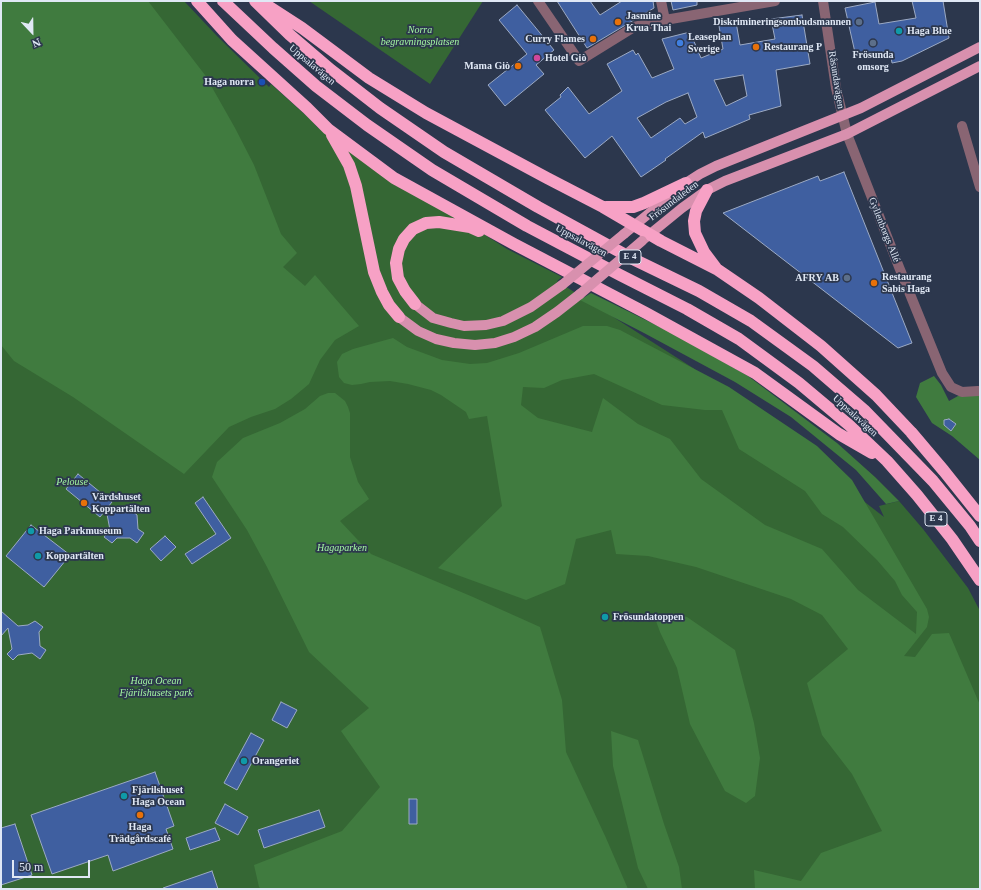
<!DOCTYPE html>
<meta charset="utf-8">
<style>
body{margin:0}
#map{position:relative;width:981px;height:890px;overflow:hidden;background:#2c374d;font-family:"Times New Roman",serif}
canvas{display:block}
.frame{position:absolute;inset:0;border:2px solid #e0e8f5;pointer-events:none}
.north{position:absolute;left:12px;top:12px;width:40px;height:40px;-webkit-text-stroke:3px #2c374d;paint-order:stroke;rotate:158deg;font-size:11px;font-weight:700;line-height:16px;text-align:center;color:#e0e8f5}
.north::after{content:'';display:block;margin:auto;width:14px;height:18px;background:#e0e8f5;clip-path:polygon(50% 0,100% 100%,50% 72%,0 100%)}
.scale{position:absolute;left:12px;top:860px;width:78px;height:18px;box-sizing:border-box;border:2px solid #e0e8f5;border-top:0;padding-left:5px;font-size:12px;line-height:14px;white-space:nowrap;color:#e0e8f5;-webkit-text-stroke:3px #2c374d;paint-order:stroke}
</style>
<div id="map">
<canvas width="981" height="890"></canvas>
<div class="frame"></div>
<div class="north">N</div>
<div class="scale">50 m</div>
</div>
<script>
const g = document.querySelector('canvas').getContext('2d');
g.lineJoin = 'round';
function fill(path, color) {
  g.fillStyle = color;
  g.fill(path, 'evenodd');
}
function poly(rows) {
  const path = new Path2D();
  for (const r of rows) {
    path.moveTo(r[0], r[1]);
    for (let i = 2; i < r.length; i += 2) path.lineTo(r[i], r[i + 1]);
  }
  return path;
}
function stroke(path, color, width, dash) {
  g.strokeStyle = color;
  g.lineWidth = width;
  g.lineCap = dash ? 'butt' : 'round';
  g.setLineDash(dash || []);
  g.stroke(path);
}
function write(font, color, halo, rows, align = 'center') {
  g.font = font + ' "Times New Roman",serif';
  g.lineWidth = 3.5;
  g.setLineDash([]);
  g.textBaseline = 'middle';
  g.strokeStyle = halo;
  g.fillStyle = color;
  for (const [text, x, y, turn = 0] of rows) {
    g.save();
    g.translate(x, y);
    g.rotate((+turn || 0) * Math.PI / 180);
    g.textAlign = isNaN(turn) ? turn : align;
    if (halo) g.strokeText(text, 0, 0);
    g.fillText(text, 0, 0);
    g.restore();
  }
}
const green = poly([
 [1,1,184,1,217,36,269,87,271,84,311,120,317,127,507,249,562,277,557,281,693,368,884,517,879,506,899,501,923,529,968,588,980,611,980,889,1,889],
 [309,1,483,1,430,84]
]);
const forest = poly([
 [1,1,148,1,205,75,235,128,254,165,281,234,297,253,283,267,305,286,315,275,359,326,335,340,320,360,309,384,291,399,275,409,251,417,229,427,184,474,73,397,14,361,1,345],
 [591,293,674,334,748,376,837,443,875,477,899,501,886,504,856,470,791,417,735,382,644,333,580,300],
 [583,326,607,326,620,330,729,387,817,446,852,480,927,609,929,617,927,627,904,656,915,657,932,634,949,633,980,705,980,889,755,889,754,870,801,881,821,853,882,831,852,774,822,735,807,683,848,649,822,615,791,599,696,567,648,556,616,554,611,530,576,539,565,584,526,600,438,568,502,506,487,416,469,419,466,412,441,395,431,390,408,384,390,381,370,382,361,384,352,385,344,383,339,377,337,362,342,354,353,349,393,338,407,347,442,360,470,364,487,363,519,353],
 [594,374,662,405,705,410,722,410,739,449,805,491,822,514,843,527,877,560,895,581,902,595,917,612,916,634,858,590,822,549,765,525,701,479,670,439,638,424,603,398,592,432,538,418,521,405,523,387,544,388,562,380],
 [934,376,941,385,949,401,958,396,980,395,980,460,952,436,932,423,916,397,920,383],
 [328,393,335,393,345,401,348,407,350,413,350,457,358,482,369,499,340,521,371,554,473,597,540,627,562,700,566,752,606,838,628,889,261,889,259,887,254,865,342,831,380,787,341,731,369,708,309,652,267,567,247,530,212,477,217,462,243,438,280,423,305,409,320,396],
 [676,614,687,617,735,650,754,723,760,758,755,796,746,803,725,791,690,724,677,668,660,632,656,621,661,616],
 [611,731,638,740,664,824,679,867,682,889,648,889,638,868,613,766]
]);
const building = poly([
 [557,1,590,1,600,15,622,1,653,1,654,8,587,48,557,1],
 [671,1,697,1,697,5,673,10,671,1],
 [912,1,943,1,949,38,902,61,892,63,890,51,856,57,845,8,875,2,879,24,916,18,912,1],
 [517,5,554,50,536,65,544,74,505,106,488,85,527,54,499,20,517,5],
 [802,15,810,64,776,70,781,106,749,115,750,119,705,138,703,132,665,159,666,160,641,177,612,136,585,158,545,110,561,97,560,95,568,87,589,114,622,91,607,64,633,50,636,55,638,53,652,78,674,69,662,39,690,32,701,58,723,49,719,26,736,22,740,45,775,39,771,19,802,15],
 [743,75,747,96,726,106,714,80,743,75],
 [688,93,697,117,685,124,680,118,651,138,637,118,666,102,688,93],
 [844,172,912,343,898,348,723,213,818,176,820,181,844,172],
 [949,419,956,424,951,431,944,425,944,420,949,419],
 [78,474,112,502,100,517,66,489,78,474],
 [203,497,231,538,192,564,185,554,216,534,195,503,203,497],
 [128,508,137,515,138,529,144,533,137,543,130,538,117,538,112,543,104,537,110,530,106,509,128,508],
 [31,525,70,555,44,587,6,556,31,525],
 [165,536,176,547,161,561,150,549,165,536],
 [1,611,18,626,28,625,35,621,43,627,39,632,40,646,46,650,40,659,32,653,18,655,13,660,7,654,12,649,8,628,1,636,1,611],
 [281,702,297,710,287,728,272,720,281,702],
 [251,733,264,740,237,790,224,783,251,733],
 [155,772,174,826,166,829,173,849,113,871,108,855,52,874,31,815,155,772],
 [409,799,417,799,417,824,409,824,409,799],
 [225,804,248,817,238,835,215,823,225,804],
 [319,810,325,827,264,848,258,830,319,810],
 [15,824,32,875,1,885,1,828,15,824],
 [215,828,220,840,190,850,186,838,215,828],
 [212,871,218,889,163,889,163,888,212,871]
]);
const minor = poly([
 [538,1,579,61,634,27,665,20,775,1],
 [661,1,665,20],
 [823,1,836,88,847,134,899,267,942,373,951,387,962,392,978,391],
 [962,126,980,187]
]);
const major = poly([
 [624,234,686,183,700,174,716,166,861,108,980,47],
 [644,239,682,208,707,190,725,181,847,134,980,66],
 [415,304,433,318,451,323,464,326,486,325,503,321,531,307,562,285],
 [399,317,418,331,436,339,454,343,475,345,495,343,514,337,535,327,557,312,580,294]
]);
const highway = poly([
 [197,1,232,40,307,108,328,129,394,178,514,244,646,313,755,373,839,434,872,453],
 [223,1,273,48,316,86,367,125,432,170,527,226,620,275,687,309,739,339,799,383,849,425,887,461,917,495,952,539,980,580],
 [255,1,290,35,331,70,380,108,444,152,538,207,633,259,699,291,751,321,813,366,864,410,933,481,970,526,980,541],
 [268,6,302,28,369,78,426,113,547,178,603,207,661,241,718,270,759,298,821,346,876,395,911,432,944,471,980,516],
 [332,135,349,165,356,186,374,272,382,292,389,305,399,317],
 [707,190,696,211,694,221,695,233,704,252,716,268],
 [606,207,633,207,644,203,686,183],
 [415,304,405,291,398,278,396,263,399,249,404,239,413,229,426,223,439,222,470,227,479,231]
]);
const majorBridge = poly([
 [562,285,624,234],
 [580,294,642,241]
]);
const markers = [
 [618,22,4,"#e8710a"],
 [859,22,4,"#5c6f8a"],
 [899,31,4,"#0f9aa8"],
 [593,39,4,"#e8710a"],
 [680,43,4,"#3f7fe0"],
 [873,43,4,"#5c6f8a"],
 [756,47,4,"#e8710a"],
 [537,58,4,"#d1479c"],
 [518,66,4,"#e8710a"],
 [262,82,4,"#1a4fb4"],
 [847,278,4,"#5c6f8a"],
 [874,283,4,"#e8710a"],
 [84,503,4,"#e8710a"],
 [31,531,4,"#0f9aa8"],
 [38,556,4,"#0f9aa8"],
 [605,617,4,"#0f9aa8"],
 [244,761,4,"#0f9aa8"],
 [124,796,4,"#0f9aa8"],
 [140,815,4,"#e8710a"]
];
const shields = [
 [630,257,22],
 [936,519,22]
];
const shieldNames = [
 ["E 4",630,257],
 ["E 4",936,519]
];
const poiNames = [
 ["Jasmine",626,16],
 ["Krua Thai",626,28],
 ["Diskrimineringsombudsmannen",851,22,"right"],
 ["Haga Blue",907,31],
 ["Leaseplan",688,37],
 ["Sverige",688,49],
 ["Curry Flames",585,39,"right"],
 ["Restaurang P",764,47],
 ["Frösunda",873,55,"center"],
 ["omsorg",873,67,"center"],
 ["Hotel Giò",545,58],
 ["Mama Giò",510,66,"right"],
 ["Haga norra",254,82,"right"],
 ["Restaurang",882,277],
 ["Sabis Haga",882,289],
 ["AFRY AB",839,278,"right"],
 ["Värdshuset",92,497],
 ["Koppartälten",92,509],
 ["Haga Parkmuseum",39,531],
 ["Koppartälten",46,556],
 ["Frösundatoppen",613,617],
 ["Orangeriet",252,761],
 ["Fjärilshuset",132,790],
 ["Haga Ocean",132,802],
 ["Haga",140,827,"center"],
 ["Trädgårdscafé",140,839,"center"]
];
const parkNames = [
 ["Norra",420,30],
 ["begravningsplatsen",420,42],
 ["Pelouse",72,482],
 ["Hagaparken",342,548],
 ["Haga Ocean",156,681],
 ["Fjärilshusets park",156,693]
];
const streetNames = [
 ["Uppsalavägen",312,65,40],
 ["Råsundavägen",836,80,81],
 ["Frösundaleden",674,201,-37],
 ["Gyllenborgs Allé",884,230,68],
 ["Uppsalavägen",581,241,28],
 ["Uppsalavägen",855,416,42]
];
fill(green, '#356734');
fill(forest, '#407b3f');
fill(building, '#3f5fa0');
stroke(building, '#9caac4', 1);
stroke(minor, '#896573', 10);
stroke(major, '#d890ae', 10);
stroke(highway, '#f7a1c5', 12);
stroke(majorBridge, '#d890ae', 10);
for (const [x, y, r, color] of markers) {
  const dot = new Path2D();
  dot.arc(x, y, r, 0, 2 * Math.PI);
  g.fillStyle = color;
  g.fill(dot);
  stroke(dot, '#2c374d', 1.5);
}
for (const [x, y, w] of shields) {
  const box = new Path2D();
  box.roundRect(x - w / 2, y - 7, w, 14, 3);
  g.fillStyle = '#2c374d';
  g.fill(box);
  stroke(box, '#e0e8f5', 1);
}
write('bold 9px', '#e0e8f5', null, shieldNames);
write('bold 10px', '#e0e8f5', '#2c374d', poiNames, 'left');
write('italic 10px', '#a5f8a2', '#2c374d', parkNames);
write('10px', '#e0e8f5', '#2c374d', streetNames);
</script>
